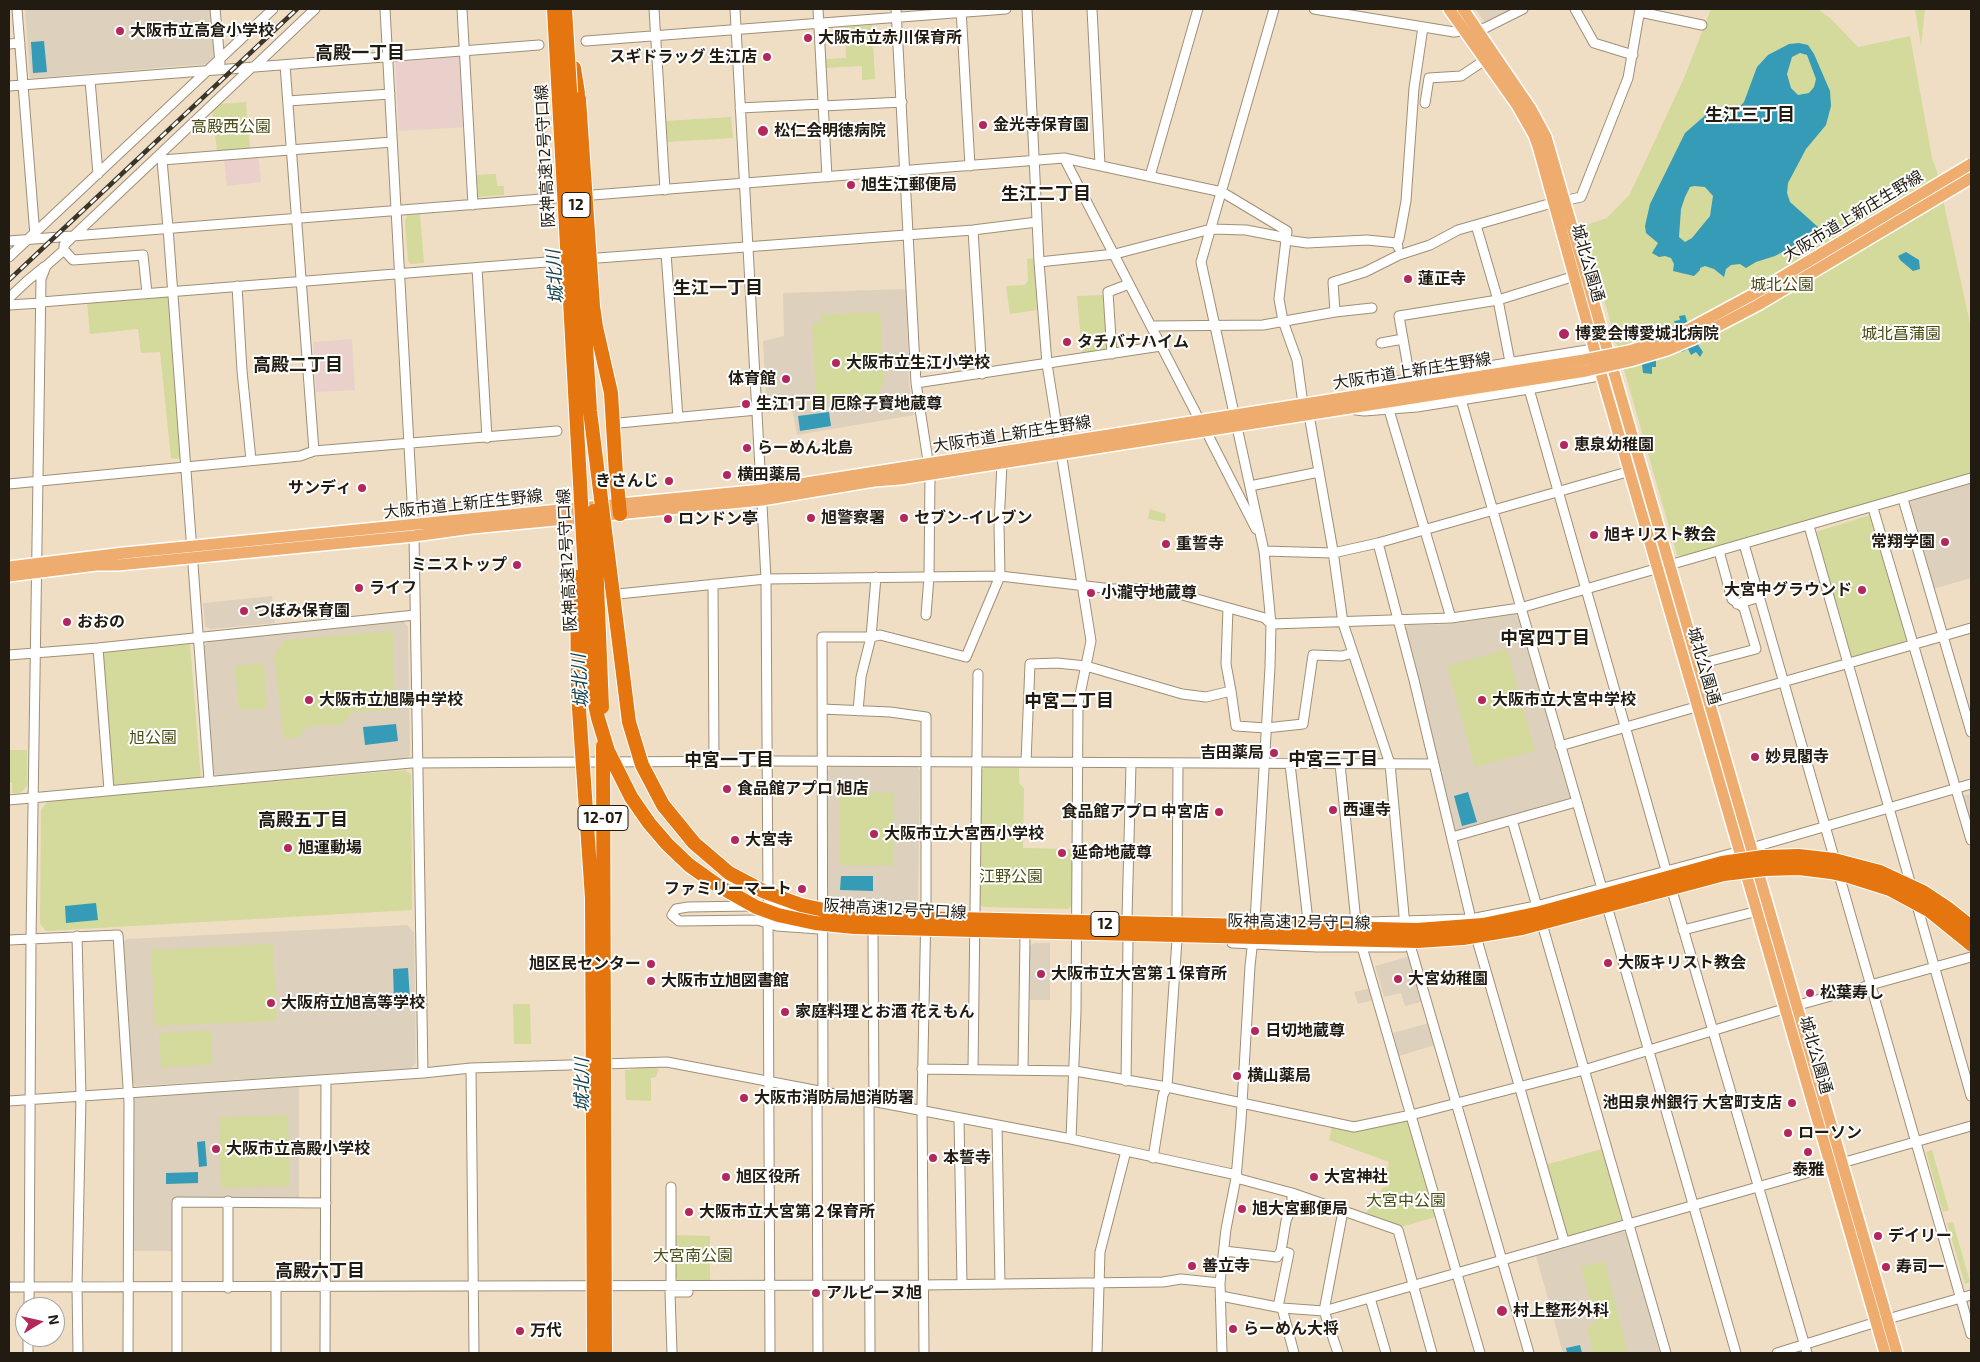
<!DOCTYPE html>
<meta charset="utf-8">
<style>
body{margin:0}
#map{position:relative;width:1980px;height:1362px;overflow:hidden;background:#efdec4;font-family:"Exo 2",sans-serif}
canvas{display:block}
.frame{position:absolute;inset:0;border:10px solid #211b11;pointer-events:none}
.north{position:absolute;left:15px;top:1297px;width:50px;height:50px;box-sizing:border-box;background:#fff;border:1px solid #a6a4a0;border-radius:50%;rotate:81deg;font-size:14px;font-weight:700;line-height:20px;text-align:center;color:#211b11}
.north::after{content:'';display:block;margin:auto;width:18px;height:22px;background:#b4275c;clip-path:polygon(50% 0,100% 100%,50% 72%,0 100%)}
</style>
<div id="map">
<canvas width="1980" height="1362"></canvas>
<div class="frame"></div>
<div class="north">N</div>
</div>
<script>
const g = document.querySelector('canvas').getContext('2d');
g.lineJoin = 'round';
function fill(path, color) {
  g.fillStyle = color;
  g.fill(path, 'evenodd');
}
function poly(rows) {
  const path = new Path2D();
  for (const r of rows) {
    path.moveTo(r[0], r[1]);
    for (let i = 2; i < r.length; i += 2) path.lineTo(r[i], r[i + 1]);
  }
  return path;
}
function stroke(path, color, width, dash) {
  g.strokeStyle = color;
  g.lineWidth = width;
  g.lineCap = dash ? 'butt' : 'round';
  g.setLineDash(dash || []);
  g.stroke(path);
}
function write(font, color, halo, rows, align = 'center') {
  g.font = font + ' "Exo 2","Noto Sans JP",sans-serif';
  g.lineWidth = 4;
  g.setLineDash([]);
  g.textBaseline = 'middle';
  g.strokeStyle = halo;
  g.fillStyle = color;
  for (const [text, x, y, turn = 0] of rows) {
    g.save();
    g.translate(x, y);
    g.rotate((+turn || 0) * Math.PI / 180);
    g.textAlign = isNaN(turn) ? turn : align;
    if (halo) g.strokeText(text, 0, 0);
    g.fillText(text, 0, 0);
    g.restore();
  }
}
const industrial = poly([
 [460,56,463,60,467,127,399,131,395,62],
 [258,155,261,182,227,186,224,159],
 [352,339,355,390,316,392,313,342]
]);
const education = poly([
 [25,9,212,9,215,53,213,60,207,64,33,78,30,77],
 [1475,9,1518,9,1486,24],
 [906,289,909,384,914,415,797,435,792,409,767,413,763,341,784,336,783,293],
 [1971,483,1971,578,1933,589,1909,505,1911,501],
 [272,596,275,623,211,629,205,627,203,603],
 [1515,614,1518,617,1570,798,1455,832,1404,630,1408,625,1451,624],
 [403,621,408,627,410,755,405,760,218,776,213,773,204,646,209,641],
 [831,766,917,766,920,770,918,901,914,905,831,902,828,898,828,770],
 [1971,794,1971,830,1962,796],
 [407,925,414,932,416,1063,410,1069,136,1086,132,1082,123,944,126,939],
 [1034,943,1050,943,1050,1000,1029,1000,1030,946],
 [1411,956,1424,1001,1405,1006,1401,993,1384,997,1375,966],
 [1371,988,1374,1000,1358,1004,1354,992],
 [1429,1023,1435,1045,1399,1056,1393,1033],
 [299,1087,299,1198,174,1199,173,1251,131,1251,133,1101,136,1096],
 [1622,1231,1626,1233,1660,1353,1563,1353,1536,1256]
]);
const green = poly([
 [1711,9,1818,9,1830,18,1858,47,1910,36,1932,158,1937,172,1971,328,1971,473,1684,556,1677,555,1583,226,1607,218,1630,194,1684,78],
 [1915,9,1925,9,1921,46],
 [872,25,875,79,862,80,862,66,825,68,825,59,846,58,845,27],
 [246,102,250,148,217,151,212,110,219,104],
 [731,117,733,138,666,142,665,121],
 [496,174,497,186,504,186,504,195,477,197,476,175],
 [420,214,424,263,411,264,408,261,405,221,407,215],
 [1034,258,1037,310,1010,314,1006,286,1025,285,1028,280,1027,259],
 [163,294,168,299,182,459,171,458,160,352,141,353,138,329,90,334,87,302],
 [1105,295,1108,345,1105,349,1082,353,1077,296],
 [880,312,884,387,879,387,880,397,816,400,812,324,821,323,820,315],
 [1150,509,1166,514,1165,522,1148,519],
 [1870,515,1907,642,1852,658,1816,532],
 [393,631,395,710,352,712,343,724,306,727,298,738,284,739,274,656,285,640],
 [190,644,201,779,112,785,103,651],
 [1507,649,1535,751,1475,767,1447,666],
 [264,663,267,708,239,710,235,666],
 [9,750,27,750,27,786,20,793,12,793,12,783,9,783],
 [985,767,1019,768,1019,783,1024,788,1023,848,1069,849,1073,853,1072,905,1068,909,983,907,979,903,981,771],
 [405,770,411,774,412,910,46,931,40,924,41,810,48,801],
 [839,792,894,793,893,866,839,865],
 [273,944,277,1021,155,1026,151,950],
 [513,1004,530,1004,531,1044,514,1044],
 [211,1030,213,1064,161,1068,159,1033],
 [633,1068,659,1068,656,1077,651,1078,651,1101,626,1100,625,1070,631,1070],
 [288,1115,290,1186,221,1188,219,1117],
 [1403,1121,1408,1123,1435,1217,1401,1227,1366,1214,1371,1202,1379,1202,1382,1188,1389,1186,1385,1177,1389,1162,1329,1140,1332,1127,1354,1131],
 [1602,1149,1621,1218,1620,1221,1569,1236,1566,1235,1545,1165],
 [1932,1150,1949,1210,1943,1212,1926,1152],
 [1953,1222,1970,1282,1965,1284,1947,1223],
 [675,1235,710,1236,710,1282,680,1282,675,1277],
 [1604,1261,1628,1353,1593,1353,1587,1328,1596,1322,1581,1267]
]);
const water = poly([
 [44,41,47,72,33,73,31,42],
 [1799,43,1808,45,1814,54,1830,91,1831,106,1826,125,1806,149,1788,183,1787,193,1790,202,1818,227,1818,230,1792,247,1775,256,1756,262,1746,268,1740,264,1731,265,1726,269,1724,277,1714,269,1705,266,1700,268,1700,270,1694,276,1673,271,1674,264,1671,258,1665,256,1659,257,1652,253,1658,243,1646,233,1645,226,1650,204,1685,133,1709,112,1718,117,1733,114,1744,102,1757,67,1768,55,1789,44],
 [1800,53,1807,55,1816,79,1814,87,1809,93,1798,95,1791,88,1787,74,1792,57],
 [1694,186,1705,187,1713,196,1710,216,1692,238,1685,242,1679,237,1681,209,1685,197,1690,187],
 [1906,252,1919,260,1920,269,1913,271,1900,260,1898,256],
 [1685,315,1690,330,1673,333,1671,328,1676,326,1674,321,1680,320,1679,316],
 [1639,330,1648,344,1640,350,1631,336],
 [1693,337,1703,352,1700,357,1696,352,1691,355,1688,349,1682,352,1680,347],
 [1641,356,1656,358,1656,367,1652,367,1652,374,1643,373],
 [829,412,831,426,800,431,798,416],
 [396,724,398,741,365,745,363,727],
 [1468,792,1477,822,1462,826,1454,796],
 [841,876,873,876,873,891,840,890],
 [96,903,98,920,66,923,65,906],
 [408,968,410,1000,394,1000,393,969],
 [205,1141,207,1166,199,1167,197,1142],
 [198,1172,198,1183,166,1184,166,1173],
 [1580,1345,1582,1353,1567,1353,1566,1348]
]);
const minor = poly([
 [17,9,35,236],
 [215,9,220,63],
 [385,9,414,536,423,1073],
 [462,9,473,205],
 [654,9,665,190],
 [735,9,766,579,768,898],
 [818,9,827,177],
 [896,9,916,383,930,474,929,577,926,615],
 [961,9,970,166],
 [1027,9,1039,262,1047,364,1091,641,1078,704,1076,1012,1071,1139],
 [1092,9,1100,165],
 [1314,9,1454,32,1485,28,1523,9],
 [1575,9,1594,43,1633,55],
 [1640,12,1702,25],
 [586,41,1006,9],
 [9,44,20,43],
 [285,65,314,451],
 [254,67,315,9],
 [90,80,98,174],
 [9,86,539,45],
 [288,101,390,94],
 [1425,103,1429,78,1461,76,1485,60],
 [823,106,902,102],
 [740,108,823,104],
 [160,155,162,160,168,228,209,780],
 [1064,158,1200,421],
 [162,160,392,142],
 [1150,176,1198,9],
 [580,196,1064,158,1222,192,1287,231,1279,299,1283,321,1297,360,1303,404],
 [1476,225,1498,300,1510,362],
 [973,230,982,374],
 [9,241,567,197],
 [1398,247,1397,243,1399,239,1406,201,1414,88,1423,27],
 [64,250,73,260,143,255,147,293],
 [666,253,678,418],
 [9,257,273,9],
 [598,258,973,230,1037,222],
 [1039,262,1115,254,1211,229,1246,230,1282,237,1286,240,1307,243,1367,240,1397,243],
 [477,268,487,438],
 [237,286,242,371,251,460],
 [9,298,27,281,44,267],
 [41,302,547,262],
 [9,305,41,303],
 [1335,312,1372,308],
 [1151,326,1263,325,1335,312,1333,282,1365,272,1399,255,1430,245,1458,230,1545,205,1581,197,1628,78,1640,9],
 [1381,343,1403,339],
 [1112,354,1108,292,1129,284],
 [1410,379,1399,316,1498,300,1575,276],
 [916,383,1161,346],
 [1529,389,1666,870,1807,1353],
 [1356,393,1379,384,1599,348],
 [1461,400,1736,1353],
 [1356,410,1364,411,1417,407,1529,389,1615,373],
 [1389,410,1451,618],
 [1309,415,1333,551,1343,623,1390,764,1405,926],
 [619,423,757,410],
 [1206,431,1256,529],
 [9,484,300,456,314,451,557,431],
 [1250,486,1319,472],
 [1903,499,1971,732],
 [1873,508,1971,840],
 [1809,526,1912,889],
 [1378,543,1414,680,1471,919,1564,1241],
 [1744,544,1971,1334],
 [1264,551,1333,553,1378,543,1641,468],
 [713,584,714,762],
 [618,594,766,579,1000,576,1112,589,1161,589,1265,618,1271,624,1451,618,1520,608,1971,478],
 [1737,604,1760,597],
 [98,648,109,790],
 [9,655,98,648,415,615],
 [1707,662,1756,649,1744,608,1732,599,1719,551],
 [1231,691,1236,726,1266,728,1303,724,1313,655,1342,656,1353,653],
 [822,709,890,712,926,717,926,907,922,1106,924,1353],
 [858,711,861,677,871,637,876,577],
 [1560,746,1971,628],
 [1026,762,1030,664,1057,663,1086,666,1182,694,1206,697,1231,691,1226,664,1228,608],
 [1290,764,1308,921],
 [1340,764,1356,922],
 [9,800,411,763,776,761,1434,764],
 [1512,820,1666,1353],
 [1452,837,1576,802],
 [1916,902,1971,1096],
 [751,906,688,907,676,909,672,915,679,921,757,920,777,926,819,929],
 [764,906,796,907],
 [851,908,911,911],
 [768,918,770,1353],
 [1127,918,1131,763],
 [1177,919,1178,763],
 [1368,922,1471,919,1536,906,1741,851,1971,784],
 [1683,930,1758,911],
 [873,933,874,1102],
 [77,936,81,1096,77,1287,78,1353],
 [1408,938,1529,1353],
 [9,940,118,935,129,1102,128,1353],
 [1232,943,1317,947,1404,947],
 [1362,947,1480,1353],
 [471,1068,474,1353],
 [922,1069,1075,1071,1167,1087,1354,1127,1411,1115,1584,1070,1777,1011,1971,957],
 [973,1069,978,674],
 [1023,1070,1025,937],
 [1126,1081,1128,940],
 [817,1091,818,1353],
 [823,1093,822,637,871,637,880,635,966,657,1000,576,999,525,1002,463],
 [9,1101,423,1073,471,1068,667,1062,1071,1139,1237,1175],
 [869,1101,870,1353],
 [959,1118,962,1284],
 [997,1126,1000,1283],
 [1153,1158,1163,1095,1167,1087,1177,940],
 [1236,1178,1292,1193,1398,1230,1432,1353],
 [228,1201,228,1288],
 [1224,1251,1277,1257,1281,1251,1286,1221,1292,1206,1292,1193],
 [671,1286,671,1187],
 [9,1287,922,1285,1163,1282,1181,1279,1220,1283],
 [276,1287,276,1353],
 [1221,1296,1282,1308,1324,1311,1971,1126],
 [1370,1298,1386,1353],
 [29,1307,31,939,41,279,46,266,64,250,64,245,252,67],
 [1278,1307,1289,1253,1281,1251],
 [1282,1308,1294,1353],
 [28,1353,28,1337],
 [177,1353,177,1202,326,1203],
 [325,1353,326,1080],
 [672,1353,670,1292,688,1292],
 [1097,1353,1100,1252,1126,1151],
 [1222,1353,1220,1283,1226,1229,1236,1178,1241,1121,1250,966,1255,921,1270,667,1271,624,1264,551,1201,262,1274,9],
 [1338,1353,1324,1311,1343,1211],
 [1777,1353,1867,1325,1971,1295]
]);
const major = poly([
 [1449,9,1517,105,1534,135,1538,146,1602,377,1885,1353],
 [1463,9,1531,109,1546,137,1897,1353],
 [9,567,124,553,762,490,1393,390],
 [9,576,96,565,118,565,414,536,472,528,762,500,874,481,900,479,1394,401]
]);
const highway = poly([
 [574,68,578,93],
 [616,474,620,514]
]);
const rail = poly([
 [9,280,297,9]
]);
const majorBridge = poly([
 [1393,390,1584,360,1629,351,1664,340,1689,329,1752,295,1971,164],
 [1394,401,1586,371,1630,361,1667,350,1693,339,1758,305,1971,178]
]);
const highwayBridge = poly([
 [554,9,586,592,593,695,598,718,608,751,631,797,649,823,667,844,689,865,717,885,756,907,778,915,815,923,854,927,1418,941,1463,938,1522,928,1724,874,1765,869,1799,868,1831,872,1849,876,1890,889,1929,910,1971,944],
 [565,9,590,411,629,722,642,765,663,805,694,843,729,873,765,892,801,905,833,912,873,917,1417,930,1483,925,1540,913,1722,863,1763,857,1799,856,1834,860,1880,872,1923,892,1947,908,1971,927],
 [579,99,593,306,596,327,611,393,616,474],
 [594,511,602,707],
 [577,577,578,694,592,898,594,1353],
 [603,746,605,1353]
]);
const markers = [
 [120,31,5,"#b4275c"],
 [808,38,5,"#b4275c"],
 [767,57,5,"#b4275c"],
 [983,125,5,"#b4275c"],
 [763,131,6,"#b4275c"],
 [851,185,5,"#b4275c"],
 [1408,279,5,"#b4275c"],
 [1564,334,6,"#b4275c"],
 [1067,342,5,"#b4275c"],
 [836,363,5,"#b4275c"],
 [786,379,5,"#b4275c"],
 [746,404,5,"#b4275c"],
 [1564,445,5,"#b4275c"],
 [747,448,5,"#b4275c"],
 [727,475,5,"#b4275c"],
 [669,481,5,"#b4275c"],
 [362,488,5,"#b4275c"],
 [811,518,5,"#b4275c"],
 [904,518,5,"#b4275c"],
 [668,519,5,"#b4275c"],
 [1594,535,5,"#b4275c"],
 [1945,542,5,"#b4275c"],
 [1166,544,5,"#b4275c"],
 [517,565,5,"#b4275c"],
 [359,588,5,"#b4275c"],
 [1862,590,5,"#b4275c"],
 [1091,593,5,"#b4275c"],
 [244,611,5,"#b4275c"],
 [67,622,5,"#b4275c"],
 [309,700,5,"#b4275c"],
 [1482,700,5,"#b4275c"],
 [1274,753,5,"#b4275c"],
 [1755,757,5,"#b4275c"],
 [727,789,5,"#b4275c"],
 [1333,810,5,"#b4275c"],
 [1219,812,5,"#b4275c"],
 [874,834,5,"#b4275c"],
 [735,840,5,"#b4275c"],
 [288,848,5,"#b4275c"],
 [1062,853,5,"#b4275c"],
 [802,889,5,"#b4275c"],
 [1608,963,5,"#b4275c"],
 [651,964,5,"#b4275c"],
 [1041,974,5,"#b4275c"],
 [1398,979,5,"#b4275c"],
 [651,981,5,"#b4275c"],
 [1810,993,5,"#b4275c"],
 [271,1003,5,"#b4275c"],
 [785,1012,5,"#b4275c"],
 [1255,1031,5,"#b4275c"],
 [1237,1076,5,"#b4275c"],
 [744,1098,5,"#b4275c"],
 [1792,1103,5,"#b4275c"],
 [1788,1133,5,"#b4275c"],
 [216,1149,5,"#b4275c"],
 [1808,1152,5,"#b4275c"],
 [933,1158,5,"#b4275c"],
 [726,1177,5,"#b4275c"],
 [1314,1177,5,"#b4275c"],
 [1242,1209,5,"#b4275c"],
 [689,1212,5,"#b4275c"],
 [1878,1236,5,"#b4275c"],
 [1192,1266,5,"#b4275c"],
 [1886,1267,5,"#b4275c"],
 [816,1293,5,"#b4275c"],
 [1502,1311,6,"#b4275c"],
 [1233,1329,5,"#b4275c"],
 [520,1331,5,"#b4275c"]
];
const shields = [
 [576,205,28],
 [603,818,50],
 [1105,924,28]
];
const shieldNames = [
 ["12",576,205],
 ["12-07",603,818],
 ["12",1105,924]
];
const poiNames = [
 ["大阪市立高倉小学校",130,31],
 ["大阪市立赤川保育所",818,38],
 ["スギドラッグ 生江店",757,57,"right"],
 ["金光寺保育園",993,125],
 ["松仁会明徳病院",774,131],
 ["旭生江郵便局",861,185],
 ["蓮正寺",1418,279],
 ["博愛会博愛城北病院",1575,334],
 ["タチバナハイム",1077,342],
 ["大阪市立生江小学校",846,363],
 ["体育館",776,379,"right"],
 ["生江1丁目 厄除子寶地蔵尊",756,404],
 ["恵泉幼稚園",1574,445],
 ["らーめん北島",757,448],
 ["横田薬局",737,475],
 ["きさんじ",659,481,"right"],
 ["サンディ",352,488,"right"],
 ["旭警察署",821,518],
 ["セブン-イレブン",914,518],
 ["ロンドン亭",678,519],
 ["旭キリスト教会",1604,535],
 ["常翔学園",1935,542,"right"],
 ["重誓寺",1176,544],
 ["ミニストップ",507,565,"right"],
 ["ライフ",369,588],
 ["大宮中グラウンド",1852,590,"right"],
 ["小瀧守地蔵尊",1101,593],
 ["つぼみ保育園",254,611],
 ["おおの",77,622],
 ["大阪市立旭陽中学校",319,700],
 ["大阪市立大宮中学校",1492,700],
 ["吉田薬局",1264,753,"right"],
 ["妙見閣寺",1765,757],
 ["食品館アプロ 旭店",737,789],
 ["西運寺",1343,810],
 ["食品館アプロ 中宮店",1209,812,"right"],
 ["大阪市立大宮西小学校",884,834],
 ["大宮寺",745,840],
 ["旭運動場",298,848],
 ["延命地蔵尊",1072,853],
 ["ファミリーマート",792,889,"right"],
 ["大阪キリスト教会",1618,963],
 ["旭区民センター",641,964,"right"],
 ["大阪市立大宮第１保育所",1051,974],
 ["大宮幼稚園",1408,979],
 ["大阪市立旭図書館",661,981],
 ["松葉寿し",1820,993],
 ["大阪府立旭高等学校",281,1003],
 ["家庭料理とお酒 花えもん",795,1012],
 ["日切地蔵尊",1265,1031],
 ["横山薬局",1247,1076],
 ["大阪市消防局旭消防署",754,1098],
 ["池田泉州銀行 大宮町支店",1782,1103,"right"],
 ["ローソン",1798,1133],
 ["大阪市立高殿小学校",226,1149],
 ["本誓寺",943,1158],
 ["泰雅",1808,1170,"center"],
 ["旭区役所",736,1177],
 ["大宮神社",1324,1177],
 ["旭大宮郵便局",1252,1209],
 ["大阪市立大宮第２保育所",699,1212],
 ["デイリー",1888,1236],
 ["善立寺",1202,1266],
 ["寿司一",1896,1267],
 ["アルピーヌ旭",826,1293],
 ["村上整形外科",1513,1311],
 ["らーめん大将",1243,1329],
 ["万代",530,1331]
];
const parkNames = [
 ["高殿西公園",231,127],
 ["城北公園",1782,285],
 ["城北菖蒲園",1901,334],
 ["旭公園",153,738],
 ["江野公園",1011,877],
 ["大宮中公園",1406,1201],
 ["大宮南公園",693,1256]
];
const streetNames = [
 ["阪神高速12号守口線",545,156,-93],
 ["大阪市道上新庄生野線",1853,216,-31],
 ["城北公園通",1588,263,74],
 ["大阪市道上新庄生野線",1412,371,-9],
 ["大阪市道上新庄生野線",1012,434,-9],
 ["大阪市道上新庄生野線",463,504,-6],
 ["阪神高速12号守口線",567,560,-93],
 ["城北公園通",1704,666,74],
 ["阪神高速12号守口線",895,909,3],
 ["阪神高速12号守口線",1299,922,1],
 ["城北公園通",1816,1055,74]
];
const neighbourhoodNames = [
 ["高殿一丁目",360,53],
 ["生江三丁目",1750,115],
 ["生江二丁目",1046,194],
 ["生江一丁目",718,288],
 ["高殿二丁目",298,365],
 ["中宮四丁目",1545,638],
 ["中宮二丁目",1069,701],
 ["中宮三丁目",1333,759],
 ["中宮一丁目",729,760],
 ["高殿五丁目",303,820],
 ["高殿六丁目",320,1271]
];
const waterNames = [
 ["城北川",555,277,-94],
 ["城北川",580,681,-93],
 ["城北川",582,1085,-90]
];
fill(industrial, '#ead0cb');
fill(education, '#ddd1bd');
fill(green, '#d4d99c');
fill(water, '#359bb6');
stroke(minor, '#9f8f77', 11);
stroke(major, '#fff', 14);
stroke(highway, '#fff', 16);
stroke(minor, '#fff', 9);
stroke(major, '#efac6f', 11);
stroke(highway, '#e5750f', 14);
stroke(rail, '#3b3428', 4.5);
stroke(rail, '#fff', 2.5, [8]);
stroke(majorBridge, '#fff', 14, []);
stroke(highwayBridge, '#fff', 16, []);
stroke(majorBridge, '#efac6f', 11);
stroke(highwayBridge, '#e5750f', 14);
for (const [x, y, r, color] of markers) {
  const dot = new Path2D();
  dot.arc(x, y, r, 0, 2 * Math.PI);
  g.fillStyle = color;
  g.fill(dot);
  stroke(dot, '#fff', 2);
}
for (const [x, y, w] of shields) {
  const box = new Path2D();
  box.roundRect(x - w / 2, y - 12.5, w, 25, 4);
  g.fillStyle = '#fff';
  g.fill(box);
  stroke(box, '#211b11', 1);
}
write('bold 15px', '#211b11', null, shieldNames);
write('bold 16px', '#211b11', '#fff', poiNames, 'left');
write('16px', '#4c4e15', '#fff', parkNames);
write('16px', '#211b11', '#fff', streetNames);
write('bold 18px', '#211b11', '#fff', neighbourhoodNames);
write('italic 18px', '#17434f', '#fff', waterNames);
</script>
